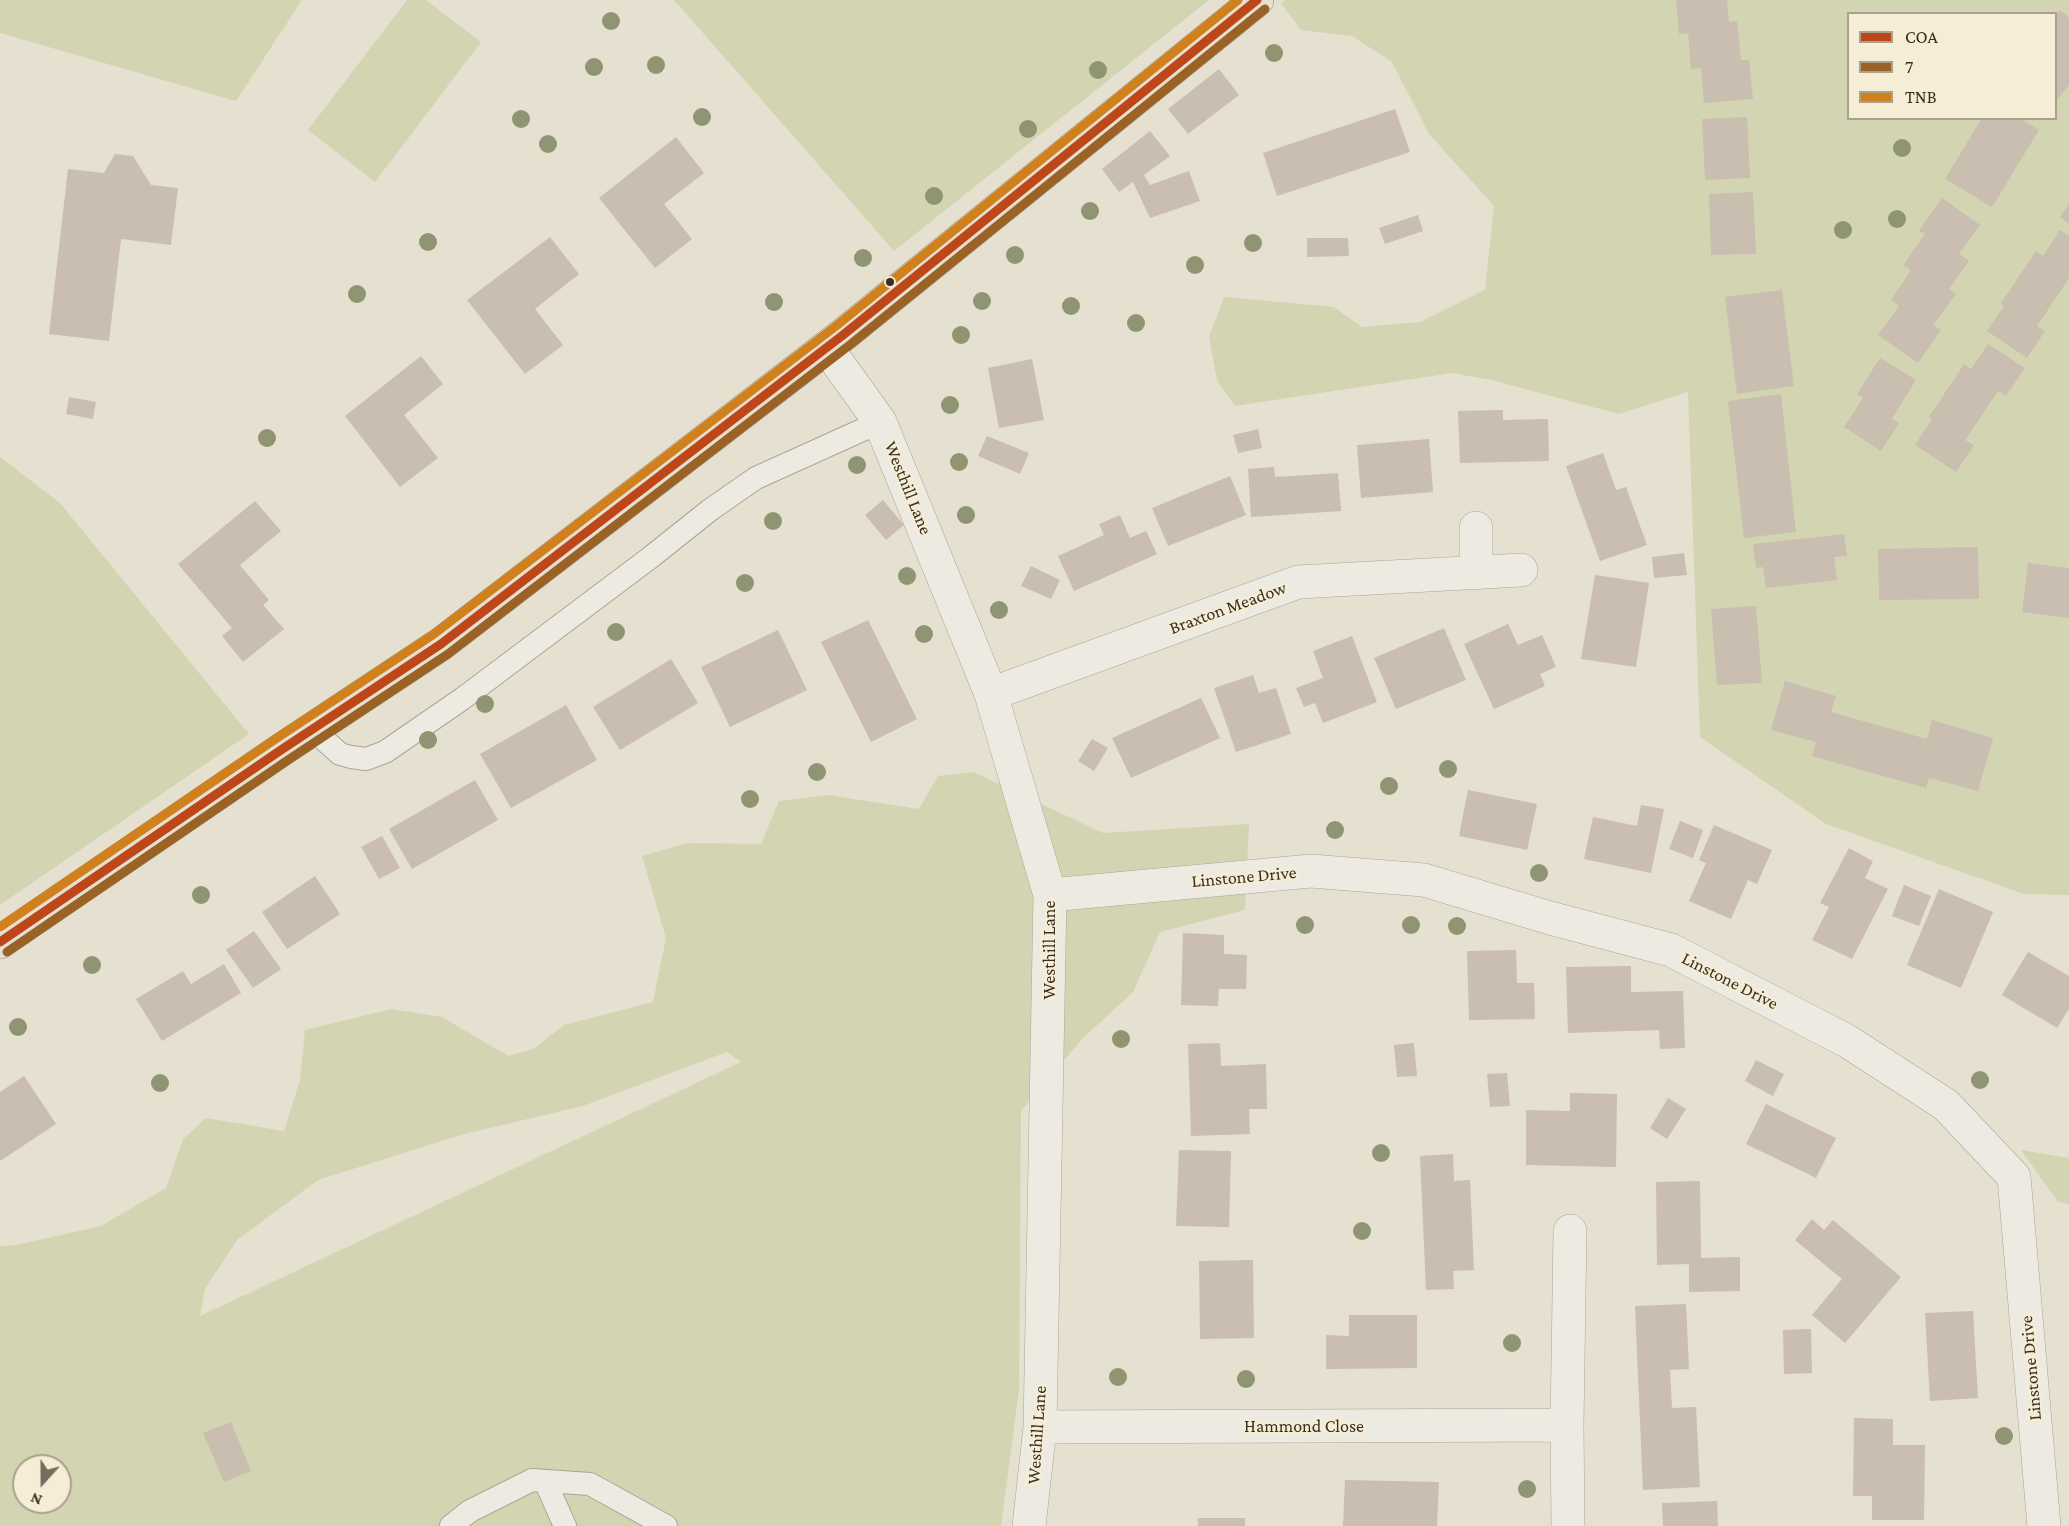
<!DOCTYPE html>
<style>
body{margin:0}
#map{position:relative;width:2069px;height:1526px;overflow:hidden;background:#e5e0cf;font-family:"Crimson Pro",serif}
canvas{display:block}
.legend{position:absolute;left:1847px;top:12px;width:210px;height:108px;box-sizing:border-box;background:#f5edd6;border:2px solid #aaa08d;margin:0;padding:8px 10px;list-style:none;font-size:18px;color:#3a2d20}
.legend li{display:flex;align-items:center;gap:12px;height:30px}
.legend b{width:30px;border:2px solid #aaa08d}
.north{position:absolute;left:12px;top:1454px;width:60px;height:60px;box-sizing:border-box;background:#f5edd6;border:2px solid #aaa08d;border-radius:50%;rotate:201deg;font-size:16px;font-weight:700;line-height:24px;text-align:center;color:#3a2d20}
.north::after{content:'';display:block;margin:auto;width:21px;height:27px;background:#766c5d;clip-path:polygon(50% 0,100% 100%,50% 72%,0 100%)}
</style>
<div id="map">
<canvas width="2069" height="1526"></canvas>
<ul class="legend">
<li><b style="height:8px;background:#bd4718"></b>COA</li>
<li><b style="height:8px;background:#9a6325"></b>7</li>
<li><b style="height:8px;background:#d1801e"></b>TNB</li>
</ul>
<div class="north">N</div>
</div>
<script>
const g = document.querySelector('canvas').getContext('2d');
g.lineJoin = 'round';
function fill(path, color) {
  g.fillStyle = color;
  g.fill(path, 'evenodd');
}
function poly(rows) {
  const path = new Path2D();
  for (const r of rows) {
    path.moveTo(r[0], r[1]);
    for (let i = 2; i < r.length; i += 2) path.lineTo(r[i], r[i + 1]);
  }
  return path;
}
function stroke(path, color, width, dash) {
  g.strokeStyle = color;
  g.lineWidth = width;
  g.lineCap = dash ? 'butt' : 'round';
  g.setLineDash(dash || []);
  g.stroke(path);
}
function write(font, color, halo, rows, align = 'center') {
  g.font = font + ' "Crimson Pro",serif';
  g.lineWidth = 5;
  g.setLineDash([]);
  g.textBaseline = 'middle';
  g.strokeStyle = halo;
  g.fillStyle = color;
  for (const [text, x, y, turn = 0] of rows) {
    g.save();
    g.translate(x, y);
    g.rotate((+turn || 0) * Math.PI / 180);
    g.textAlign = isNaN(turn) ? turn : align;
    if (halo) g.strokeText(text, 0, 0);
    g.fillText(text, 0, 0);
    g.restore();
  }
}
const green = poly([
 [0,0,302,0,236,101,0,33],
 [407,0,426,0,481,42,375,182,308,130],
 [674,0,1209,0,894,251],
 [1285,0,2069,0,2069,895,2024,894,1826,824,1700,737,1688,392,1619,414,1491,380,1452,373,1235,406,1217,380,1209,337,1224,297,1334,307,1362,327,1420,322,1485,290,1494,206,1429,134,1392,62,1352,36,1301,30,1281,3],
 [1848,14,2056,14,2056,118,1848,118],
 [0,457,60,503,249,734,0,905],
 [973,772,1103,833,1249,824,1245,910,1160,932,1133,992,1082,1039,1021,1111,1019,1390,1001,1526,0,1526,0,1246,16,1245,101,1226,166,1188,183,1139,206,1118,284,1131,300,1080,305,1030,391,1009,442,1017,508,1056,533,1049,564,1025,653,1002,666,938,642,856,688,843,761,844,779,801,828,795,919,809,938,776],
 [727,1052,741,1062,200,1316,205,1289,237,1240,318,1180,464,1134,583,1106],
 [24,1466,60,1466,60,1502,24,1502],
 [2021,1150,2069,1158,2069,1204,2058,1202]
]);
const building = poly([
 [1676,0,1727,0,1729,22,1737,21,1741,60,1749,60,1753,99,1704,103,1701,68,1691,69,1688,33,1679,34],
 [2060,10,2069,18,2069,85,2056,101,2056,15],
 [1219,69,1239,95,1188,134,1168,109],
 [1395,109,1410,152,1277,196,1263,153],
 [1747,117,1750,178,1705,180,1702,119],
 [1982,118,2019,118,2039,130,1992,207,1945,179],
 [1150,131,1170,156,1144,175,1150,185,1189,171,1200,201,1150,218,1133,182,1119,192,1102,169],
 [676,137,704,173,664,204,692,239,655,268,599,198],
 [115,154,133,156,151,185,178,188,171,245,121,239,109,341,49,334,68,169,104,173],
 [1753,192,1756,254,1711,255,1709,194],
 [1942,198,1980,225,1959,254,1969,261,1949,289,1956,294,1933,325,1941,330,1918,363,1878,335,1899,306,1891,300,1911,270,1903,265,1925,234,1919,231],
 [2069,204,2069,224,2060,217],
 [1418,215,1423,231,1385,244,1379,228],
 [2060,230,2069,236,2069,278,2037,326,2045,331,2027,358,1987,331,2004,306,2001,303,2036,251,2043,256],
 [550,237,579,274,535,309,563,345,525,374,467,300],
 [1307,238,1348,238,1349,256,1307,257],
 [1782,290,1794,386,1737,394,1725,297],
 [1988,344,2025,368,2006,396,1998,391,1965,440,1974,445,1956,472,1915,445,1932,419,1929,417,1964,364,1971,369],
 [421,356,443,384,404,415,438,458,400,487,345,416],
 [1880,358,1916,380,1892,419,1899,423,1881,451,1844,427,1863,398,1857,394],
 [1032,359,1044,420,999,428,988,368],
 [1781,394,1796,532,1744,538,1728,401],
 [69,397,96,402,93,419,66,414],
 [1503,410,1503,420,1548,419,1549,461,1460,463,1458,411],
 [1258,429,1262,448,1238,453,1233,435],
 [987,436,1029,453,1020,474,978,456],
 [1429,439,1433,492,1361,498,1357,445],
 [1603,453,1616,490,1626,487,1647,545,1600,561,1566,466],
 [1274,467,1275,477,1338,473,1341,511,1251,517,1248,469],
 [1230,476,1246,515,1168,546,1152,508],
 [883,500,904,525,886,540,865,515],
 [255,501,281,531,240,565,269,600,263,605,284,629,243,662,222,636,232,628,178,564],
 [1120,515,1130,538,1146,531,1157,554,1074,591,1058,556,1104,535,1099,524],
 [1844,534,1847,556,1834,557,1837,580,1766,588,1763,567,1756,568,1753,544],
 [1978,547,1979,599,1879,600,1878,549],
 [1684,553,1687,575,1654,578,1652,557],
 [2028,563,2069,568,2069,618,2022,612],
 [1031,566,1060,580,1051,599,1021,586],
 [1595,575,1649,583,1636,667,1581,659],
 [1756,606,1762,683,1717,685,1711,609],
 [868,620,917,719,871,742,821,642],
 [1508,624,1518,645,1542,635,1556,667,1540,674,1545,686,1494,709,1464,644],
 [1444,628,1466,680,1396,709,1374,658],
 [778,630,807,690,730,727,701,667],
 [1352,636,1377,702,1323,723,1315,703,1304,707,1296,688,1323,678,1313,651],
 [671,659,698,703,620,750,593,707],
 [1253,675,1259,693,1276,688,1291,734,1236,752,1214,688],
 [1785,681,1836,696,1831,712,1927,739,1932,720,1993,738,1978,791,1929,778,1926,788,1812,756,1816,742,1771,730],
 [1201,698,1220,738,1131,778,1112,738],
 [566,705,597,760,511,808,480,754],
 [1092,739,1108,748,1094,771,1078,761],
 [475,780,498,820,412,869,389,829],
 [1468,790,1537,804,1527,850,1459,836],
 [1641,805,1664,809,1651,873,1584,859,1593,817,1637,826],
 [1680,821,1703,830,1693,858,1669,849],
 [1714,825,1772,850,1757,884,1748,880,1731,919,1689,901,1706,863,1699,860],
 [382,836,400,868,379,879,361,847],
 [1849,848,1873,861,1865,878,1888,889,1852,959,1812,940,1829,907,1820,903],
 [315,876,340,914,287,949,262,912],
 [1904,885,1931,896,1919,926,1892,916],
 [1939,889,1993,912,1961,988,1907,965],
 [254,931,281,969,253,988,226,950],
 [1183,933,1224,935,1224,954,1247,955,1246,989,1219,989,1218,1006,1181,1005],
 [1516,950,1517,983,1534,983,1535,1019,1469,1020,1467,951],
 [2028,952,2069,976,2069,1009,2057,1028,2002,995],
 [224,964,241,993,162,1041,136,999,183,971,191,984],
 [1631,966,1631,992,1683,991,1685,1048,1660,1049,1659,1030,1568,1033,1566,967],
 [1220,1043,1221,1066,1266,1064,1267,1109,1249,1109,1250,1134,1191,1136,1188,1044],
 [1414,1043,1417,1076,1397,1077,1394,1045],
 [1756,1060,1784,1074,1773,1096,1745,1081],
 [1507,1073,1510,1106,1490,1107,1487,1074],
 [24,1076,56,1124,0,1161,0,1092],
 [1570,1093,1617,1094,1616,1167,1526,1165,1526,1110,1570,1111],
 [1668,1098,1686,1109,1667,1139,1650,1128],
 [1766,1104,1836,1138,1816,1178,1746,1144],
 [1179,1150,1231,1151,1229,1227,1176,1226],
 [1453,1154,1454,1181,1470,1180,1474,1270,1453,1271,1454,1289,1426,1290,1420,1156],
 [1700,1181,1701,1258,1740,1257,1740,1291,1689,1292,1689,1264,1657,1265,1656,1182],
 [1812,1219,1824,1230,1833,1220,1901,1277,1845,1343,1812,1315,1842,1279,1795,1240],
 [1253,1260,1254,1338,1200,1339,1199,1261],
 [1686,1304,1689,1369,1670,1370,1672,1408,1696,1407,1700,1487,1643,1490,1635,1306],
 [1973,1311,1978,1398,1930,1401,1925,1313],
 [1349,1315,1417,1315,1417,1368,1326,1369,1326,1335,1349,1336],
 [1811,1329,1812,1373,1784,1374,1783,1330],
 [1854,1418,1893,1419,1893,1445,1925,1445,1924,1520,1872,1520,1872,1496,1853,1496],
 [231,1422,251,1471,224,1482,203,1433],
 [1345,1480,1439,1482,1437,1526,1343,1526],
 [1717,1501,1718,1526,1663,1526,1662,1503],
 [1198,1518,1245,1518,1245,1526,1198,1526]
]);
const service = poly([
 [312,729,340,754,351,757,366,759,385,752,462,699,651,557,710,510,756,478,880,422],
 [545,1481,565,1526],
 [451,1526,470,1511,532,1480,590,1484,666,1526]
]);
const minor = poly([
 [827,348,880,422,991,694,1050,895,1040,1427,1029,1526],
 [1476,528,1476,573],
 [991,694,1298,582,1521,570],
 [1050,895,1311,871,1424,880,1550,918,1671,950,1847,1041,1946,1105,2014,1177,2044,1526],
 [1040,1427,1567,1425],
 [1568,1526,1567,1425,1570,1231]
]);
const primary = poly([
 [0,942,281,750,441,644,843,335,1257,0]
]);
const bus1 = poly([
 [0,942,281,750,441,644,843,335,1257,0]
]);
const bus2 = poly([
 [7,952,288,760,448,654,851,344,1265,9]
]);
const bus3 = poly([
 [0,927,274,740,434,634,836,326,1238,0]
]);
const trees = [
 [611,21],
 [1274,53],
 [656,65],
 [594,67],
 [1098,70],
 [702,117],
 [521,119],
 [1028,129],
 [548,144],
 [1902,148],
 [934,196],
 [1090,211],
 [1897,219],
 [1843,230],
 [428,242],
 [1253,243],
 [1015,255],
 [863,258],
 [1195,265],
 [357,294],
 [982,301],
 [774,302],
 [1071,306],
 [1136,323],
 [961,335],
 [950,405],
 [267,438],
 [959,462],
 [857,465],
 [966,515],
 [773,521],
 [907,576],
 [745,583],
 [999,610],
 [616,632],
 [924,634],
 [485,704],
 [428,740],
 [1448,769],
 [817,772],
 [1389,786],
 [750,799],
 [1335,830],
 [1539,873],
 [201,895],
 [1305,925],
 [1411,925],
 [1457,926],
 [92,965],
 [18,1027],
 [1121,1039],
 [1980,1080],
 [160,1083],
 [1381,1153],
 [1362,1231],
 [1512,1343],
 [1118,1377],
 [1246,1379],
 [2004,1436],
 [1527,1489]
];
const markers = [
 [890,282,5,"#3a2d20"]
];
const streetNames = [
 ["Westhill Lane",908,488,68],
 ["Braxton Meadow",1228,608,-20],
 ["Linstone Drive",1244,877,-5],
 ["Westhill Lane",1049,950,-90],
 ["Linstone Drive",1730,981,27],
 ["Linstone Drive",2031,1368,-95],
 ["Hammond Close",1304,1426],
 ["Westhill Lane",1037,1435,-86]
];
fill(green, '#d3d5b2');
fill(building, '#c9beb0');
stroke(service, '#aaa598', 24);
stroke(minor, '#aaa598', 34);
stroke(primary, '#908a7f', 34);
stroke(service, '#edeae1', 22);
stroke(minor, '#edeae1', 33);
stroke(primary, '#e5e0d2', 33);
stroke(bus1, '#bd4718', 9);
stroke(bus2, '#9a6325', 9);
stroke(bus3, '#d1801e', 9);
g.fillStyle = '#8f9473';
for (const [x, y] of trees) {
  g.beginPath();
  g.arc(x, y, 9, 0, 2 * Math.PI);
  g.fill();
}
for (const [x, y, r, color] of markers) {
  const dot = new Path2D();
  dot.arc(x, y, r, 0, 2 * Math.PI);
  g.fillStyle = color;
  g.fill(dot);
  stroke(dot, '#f5edd6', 2);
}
write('18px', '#3a2d20', '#f5edd6', streetNames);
</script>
